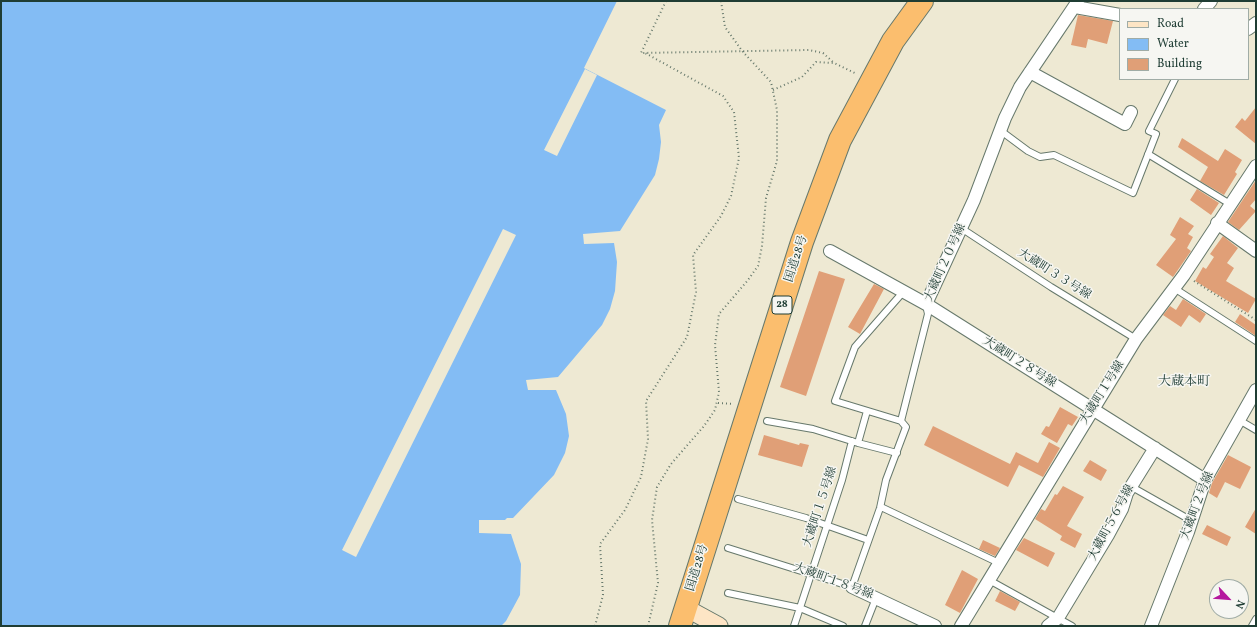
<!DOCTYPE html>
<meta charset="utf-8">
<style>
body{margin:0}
#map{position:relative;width:1257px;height:627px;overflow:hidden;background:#eee9d3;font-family:Vollkorn,serif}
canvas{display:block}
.frame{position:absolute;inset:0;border:2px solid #1f3d34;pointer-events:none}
.legend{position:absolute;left:1119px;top:8px;width:130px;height:72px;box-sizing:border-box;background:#f6f6f2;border:1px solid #a0aca6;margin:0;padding:5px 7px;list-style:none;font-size:12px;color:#1f3d34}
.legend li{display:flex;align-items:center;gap:8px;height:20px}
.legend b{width:20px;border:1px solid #a0aca6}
.north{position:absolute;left:1209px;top:579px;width:40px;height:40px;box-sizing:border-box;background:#f6f6f2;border:1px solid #a0aca6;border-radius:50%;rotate:116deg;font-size:11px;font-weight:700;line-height:16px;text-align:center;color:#1f3d34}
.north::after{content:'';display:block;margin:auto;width:14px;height:18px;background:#b5179e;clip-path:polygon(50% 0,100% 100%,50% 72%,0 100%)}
</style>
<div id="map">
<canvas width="1257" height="627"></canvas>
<div class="frame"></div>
<ul class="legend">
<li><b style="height:5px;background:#fde5c5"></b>Road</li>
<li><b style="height:11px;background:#83bcf4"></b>Water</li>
<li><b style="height:11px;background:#e09f77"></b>Building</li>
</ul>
<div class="north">N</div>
</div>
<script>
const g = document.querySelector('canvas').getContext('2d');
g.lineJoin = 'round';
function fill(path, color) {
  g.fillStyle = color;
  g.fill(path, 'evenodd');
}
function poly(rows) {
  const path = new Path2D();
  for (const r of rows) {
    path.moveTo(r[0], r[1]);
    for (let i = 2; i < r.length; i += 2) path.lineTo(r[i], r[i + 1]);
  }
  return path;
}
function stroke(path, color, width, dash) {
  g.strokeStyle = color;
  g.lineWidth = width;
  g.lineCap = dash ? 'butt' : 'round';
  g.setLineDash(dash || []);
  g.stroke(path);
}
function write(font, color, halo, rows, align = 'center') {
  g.font = font + ' Vollkorn,"Noto Serif JP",serif';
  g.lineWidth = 3;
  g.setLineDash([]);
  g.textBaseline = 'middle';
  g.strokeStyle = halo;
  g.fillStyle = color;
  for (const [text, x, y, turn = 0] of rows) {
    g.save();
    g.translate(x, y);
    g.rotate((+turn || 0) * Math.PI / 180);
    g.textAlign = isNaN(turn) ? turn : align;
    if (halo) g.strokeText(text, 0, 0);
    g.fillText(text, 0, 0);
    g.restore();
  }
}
const water = poly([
 [1,1,617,1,584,68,666,110,659,125,661,142,659,159,655,175,620,231,583,234,584,244,614,243,617,262,615,291,610,309,602,325,558,377,526,380,528,390,556,390,566,414,569,436,565,453,554,475,513,518,507,518,505,520,479,520,479,533,511,534,521,564,520,595,506,621,501,626,1,626]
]);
const pier = poly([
 [585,69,597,75,557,156,544,150],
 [503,229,516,235,356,557,342,550]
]);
const building = poly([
 [1078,15,1113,21,1107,44,1088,39,1086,48,1071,45],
 [1256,107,1256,144,1235,127,1242,118,1245,121],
 [1182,138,1218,161,1225,149,1242,160,1235,172,1237,174,1224,195,1200,181,1208,167,1178,147],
 [1256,180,1256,199,1250,206,1256,211,1239,230,1228,222],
 [1197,189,1219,203,1211,215,1190,200],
 [1180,217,1194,226,1188,234,1193,237,1187,248,1191,251,1173,277,1156,265,1176,239,1170,235],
 [1223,236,1238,248,1227,263,1234,268,1226,281,1256,299,1248,313,1195,281,1203,267,1206,269,1214,257,1210,254],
 [819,271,845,279,806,396,780,387],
 [874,284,884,289,860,334,848,327],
 [1183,299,1206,314,1200,323,1189,315,1181,327,1163,315,1170,306,1176,310],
 [1240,314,1256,325,1256,336,1235,322],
 [1060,407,1078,417,1072,426,1068,424,1057,443,1041,434,1046,426,1049,427],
 [933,426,1010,464,1016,452,1038,463,1049,442,1060,448,1043,477,1019,465,1008,487,924,445],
 [764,435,799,445,800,443,809,445,802,467,758,455],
 [1228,455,1251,467,1240,489,1225,482,1217,498,1209,493,1212,483],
 [1090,460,1107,470,1101,481,1083,471],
 [1063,486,1084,497,1067,526,1082,534,1075,548,1060,540,1062,536,1035,519,1041,509,1045,511,1055,494,1057,495],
 [1256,508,1256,534,1245,527],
 [1207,525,1231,537,1227,546,1202,534],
 [1024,538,1055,553,1048,567,1016,550],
 [983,540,1000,548,995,556,979,549],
 [962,570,978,579,960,613,945,605],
 [1000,591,1020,602,1015,611,995,601]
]);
const path = poly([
 [666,1,641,53,809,50,823,53,834,63],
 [773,90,802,77,816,62,834,63,857,74],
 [1194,281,1256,320],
 [718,403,733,404],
 [595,626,603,595,600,544,625,510,641,477,648,439,646,401,687,337,696,292,693,255,721,216,731,196,739,158,734,112,723,96,645,53],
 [648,626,658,583,652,520,657,487,671,464,704,426,715,410,719,392,715,345,719,314,748,280,758,266,762,246,766,198,777,161,777,110,771,82,743,52,725,27,721,1]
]);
const lane = poly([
 [1001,131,1028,151,1040,157,1054,155,1133,193,1156,134,1149,131,1175,79],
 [1148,154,1230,204],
 [961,228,1051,287,1136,339],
 [1174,288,1256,341],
 [1239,420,1256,430],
 [767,421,813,429,858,443,867,411],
 [901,421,835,401,855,347,904,291],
 [858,443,897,453],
 [1132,487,1192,521],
 [738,499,806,518,868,540],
 [881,507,999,563],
 [728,548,852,587,880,508,886,480,906,427,901,421,928,314,926,305],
 [989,580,1072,626],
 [728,593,800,608,843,626],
 [794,626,842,480,852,441],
 [865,626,876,598],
 [1252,626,1256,619]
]);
const street = poly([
 [1075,7,1120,15],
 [1204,9,1211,1],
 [1248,29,1256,23],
 [1030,72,1125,124,1131,112],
 [1217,223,1256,251],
 [830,251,926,304,1205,480],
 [926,304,974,200,1005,118,1020,87,1078,1],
 [852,587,935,626],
 [961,626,1136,339,1184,275,1256,166],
 [1048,626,1058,618,1108,535,1122,509,1127,493,1155,448],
 [1151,626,1188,532,1205,480,1256,390]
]);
const secondary = poly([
 [686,608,719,626]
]);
const highway = poly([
 [680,626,802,242,840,140,893,41,922,1]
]);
const shields = [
 [782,305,20]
];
const shieldNames = [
 ["28",782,305]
];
const streetNames = [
 ["国道28号",797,259,-72],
 ["大蔵町２０号線",946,263,-66],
 ["大蔵町３３号線",1054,275,32],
 ["大蔵町２８号線",1019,363,32],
 ["大蔵町１号線",1103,393,-58],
 ["大蔵町２号線",1198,506,-69],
 ["大蔵町１５号線",821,507,-72],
 ["大蔵町５６号線",1112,523,-62],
 ["国道28号",698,568,-73],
 ["大蔵町１８号線",833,582,20]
];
const neighbourhoodNames = [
 ["大蔵本町",1184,383]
];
fill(water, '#83bcf4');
fill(pier, '#eee9d3');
fill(building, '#e09f77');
stroke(lane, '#67796c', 8);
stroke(street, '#67796c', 14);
stroke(secondary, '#67796c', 19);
stroke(highway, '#67796c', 24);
stroke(path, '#67796c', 2, [1, 3]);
stroke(lane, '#fff', 6);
stroke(street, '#fff', 12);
stroke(secondary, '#fde5c5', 17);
stroke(highway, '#fbbe6e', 22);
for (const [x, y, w] of shields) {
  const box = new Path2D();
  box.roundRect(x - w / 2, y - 9, w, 18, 3);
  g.fillStyle = '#f6f6f2';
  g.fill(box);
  stroke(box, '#1f3d34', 1);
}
write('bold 11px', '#1f3d34', null, shieldNames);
write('12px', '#1f3d34', '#f6f6f2', streetNames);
write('13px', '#1f3d34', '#f6f6f2', neighbourhoodNames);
</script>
